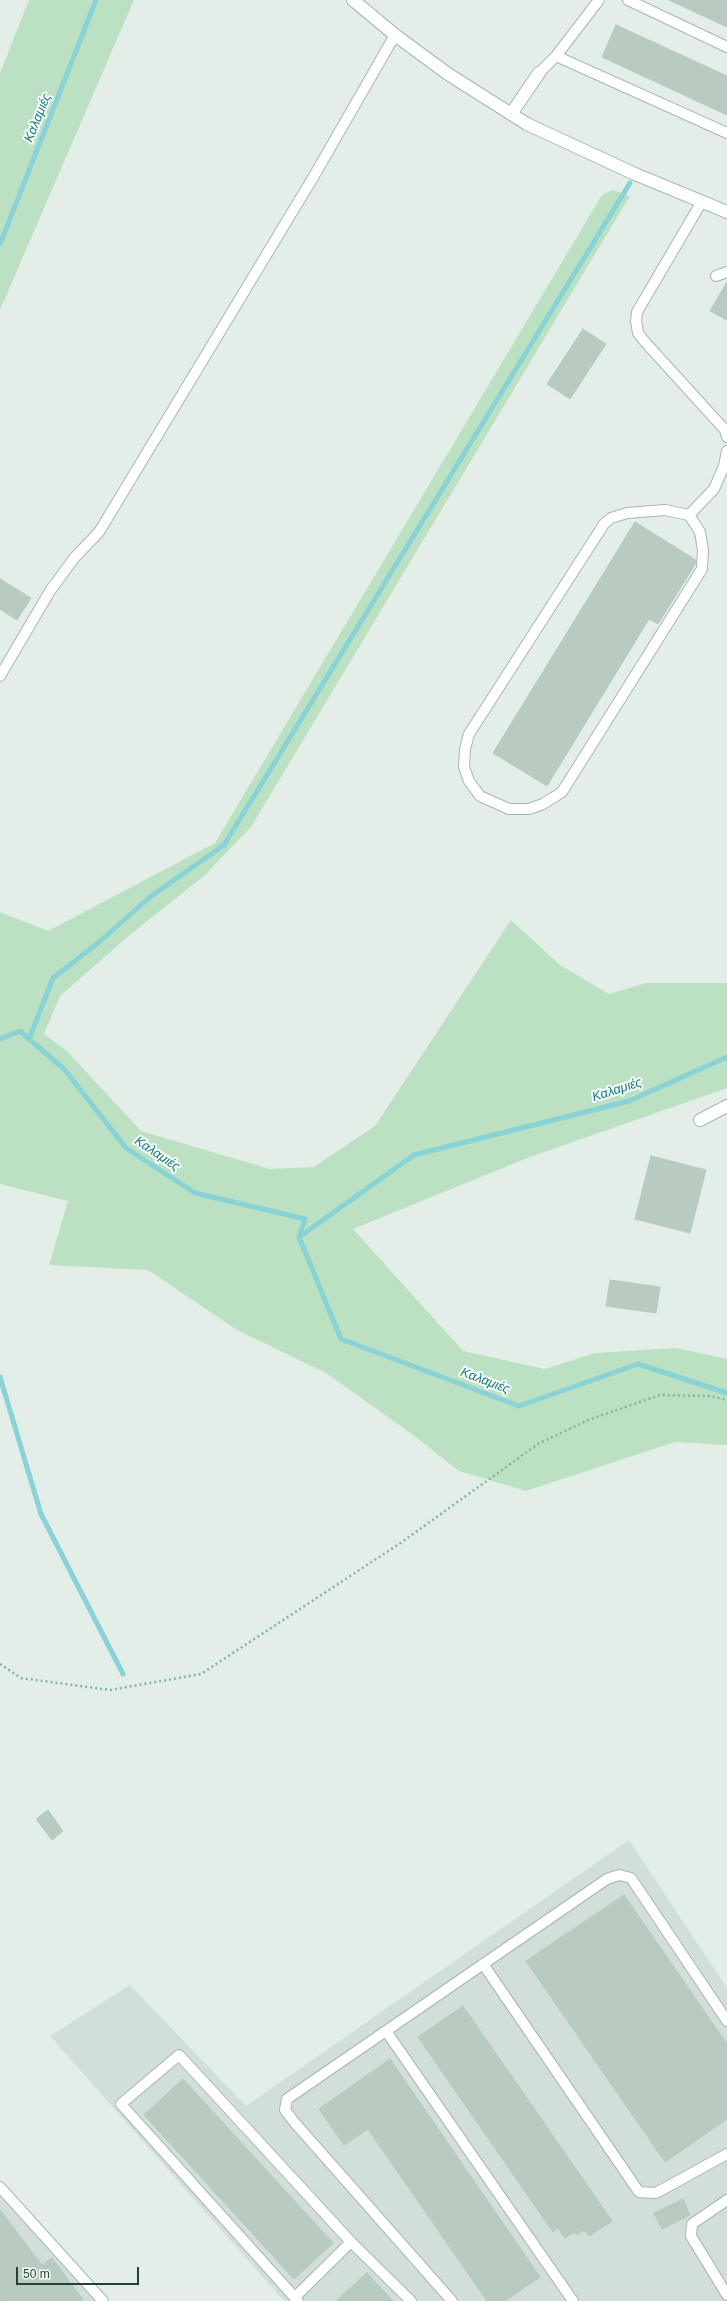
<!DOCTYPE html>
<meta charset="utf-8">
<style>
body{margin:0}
#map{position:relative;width:727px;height:2301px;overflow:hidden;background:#e4eee9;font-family:Arial,sans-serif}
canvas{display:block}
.scale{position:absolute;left:16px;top:2267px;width:123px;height:18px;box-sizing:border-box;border:2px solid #224236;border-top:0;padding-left:5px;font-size:12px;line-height:14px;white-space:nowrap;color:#224236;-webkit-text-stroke:3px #f5faf7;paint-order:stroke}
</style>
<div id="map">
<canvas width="727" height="2301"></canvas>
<div class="scale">50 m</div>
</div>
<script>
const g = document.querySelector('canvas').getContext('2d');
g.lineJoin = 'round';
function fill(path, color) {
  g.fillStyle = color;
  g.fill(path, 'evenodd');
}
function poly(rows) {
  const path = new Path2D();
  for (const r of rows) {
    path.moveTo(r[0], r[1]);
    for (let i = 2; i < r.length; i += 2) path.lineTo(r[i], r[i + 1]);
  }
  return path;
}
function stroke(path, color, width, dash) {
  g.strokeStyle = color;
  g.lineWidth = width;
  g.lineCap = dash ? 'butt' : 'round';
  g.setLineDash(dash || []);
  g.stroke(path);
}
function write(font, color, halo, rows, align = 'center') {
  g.font = font + ' Arial,sans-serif';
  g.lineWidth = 4;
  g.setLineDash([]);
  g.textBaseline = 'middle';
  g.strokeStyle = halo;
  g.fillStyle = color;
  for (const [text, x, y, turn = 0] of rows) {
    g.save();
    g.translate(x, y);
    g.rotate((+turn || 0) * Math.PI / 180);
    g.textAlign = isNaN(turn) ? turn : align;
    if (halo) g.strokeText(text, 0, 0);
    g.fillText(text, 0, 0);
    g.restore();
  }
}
const built = poly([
 [629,1840,727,1988,727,2301,284,2301,50,2036,130,1985,246,2106],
 [0,2180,110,2301,0,2301]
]);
const green = poly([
 [29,0,134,0,0,310,0,73],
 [612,190,630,196,251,827,204,876,131,934,60,996,44,1034,67,1051,141,1131,270,1169,314,1167,375,1126,511,920,560,965,609,994,646,983,727,983,727,1088,530,1157,353,1229,463,1351,545,1369,595,1353,676,1348,727,1359,727,1445,675,1442,526,1491,459,1471,409,1432,326,1373,237,1330,148,1270,49,1265,68,1201,0,1184,0,912,48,931,215,843,602,195]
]);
const stream = poly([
 [0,244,96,0],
 [0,1039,20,1031,64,1069,126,1148,195,1193,305,1219,299,1237,341,1339,519,1406,638,1364,727,1393],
 [29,1039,53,978,98,943,150,897,224,845,630,183],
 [299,1237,414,1155,629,1101,727,1057],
 [0,1377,41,1514,123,1674]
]);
const building = poly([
 [669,0,727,0,727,27,669,0],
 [616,25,727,76,727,115,602,57,616,25],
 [727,282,727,320,710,311,727,282],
 [583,329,606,344,570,399,547,384,583,329],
 [635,522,696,560,696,563,658,624,649,619,547,786,493,753,635,522],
 [0,579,31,598,17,620,0,609,0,579],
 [651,1156,706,1170,690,1233,635,1219,651,1156],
 [610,1280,660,1287,656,1313,606,1306,610,1280],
 [48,1810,63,1831,52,1840,36,1819,48,1810],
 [624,1895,727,2044,727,2119,665,2162,526,1961,624,1895],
 [463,2006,612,2221,589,2236,584,2230,576,2235,574,2232,565,2238,558,2228,553,2232,418,2037,463,2006],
 [390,2059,540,2277,505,2301,487,2301,368,2129,344,2145,319,2109,390,2059],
 [183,2079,333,2243,294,2279,144,2115,183,2079],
 [683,2199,690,2215,662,2229,654,2213,683,2199],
 [0,2210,42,2265,52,2258,84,2301,0,2301,0,2210],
 [367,2273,393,2301,336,2301,367,2273]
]);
const path = poly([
 [0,1664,21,1678,110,1690,201,1674,402,1542,538,1444,588,1420,660,1395,710,1396,727,1400]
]);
const lane = poly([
 [628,0,727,47],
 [556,56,727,133],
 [539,73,556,56,599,0],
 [701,203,637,312,636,321,638,333,645,342,725,430,727,437],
 [716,276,727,272],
 [665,510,689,515,700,532,703,550,702,569,562,792,543,804,529,809,509,809,480,796,469,781,464,767,465,749,469,734,604,524,611,518,627,513,665,510],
 [689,515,714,489,724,466,727,451],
 [0,676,50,591,75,557,99,532,314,176,395,35],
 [483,1964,639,2192,656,2193,727,2154],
 [386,2031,573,2301],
 [0,2187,103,2301],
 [727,2200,692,2224,691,2236,727,2295],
 [295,2297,351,2242],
 [298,2301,121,2104,179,2055,351,2242,411,2301],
 [452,2301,295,2123,285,2110,287,2099,607,1879,619,1875,631,1878,727,2021]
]);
const street = poly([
 [353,0,395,35,448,74,527,124,635,174,727,212],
 [511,114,539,73],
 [700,1120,727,1106]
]);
const waterNames = [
 ["Καλαμιές",38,118,-68],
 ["Καλαμιές",617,1090,-18],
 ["Καλαμιές",157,1154,34],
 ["Καλαμιές",485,1381,21]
];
fill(built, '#d2ded8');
fill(green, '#bce1c2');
stroke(stream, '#89d2d6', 5);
fill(building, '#b9cac1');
stroke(building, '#b6c9bf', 1);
stroke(lane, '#a6b7b0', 12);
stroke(street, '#a6b7b0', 14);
stroke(path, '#83b49f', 2.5, [2, 3]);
stroke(lane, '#fff', 10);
stroke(street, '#fff', 12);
write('italic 13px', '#177b82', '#f5faf7', waterNames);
</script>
